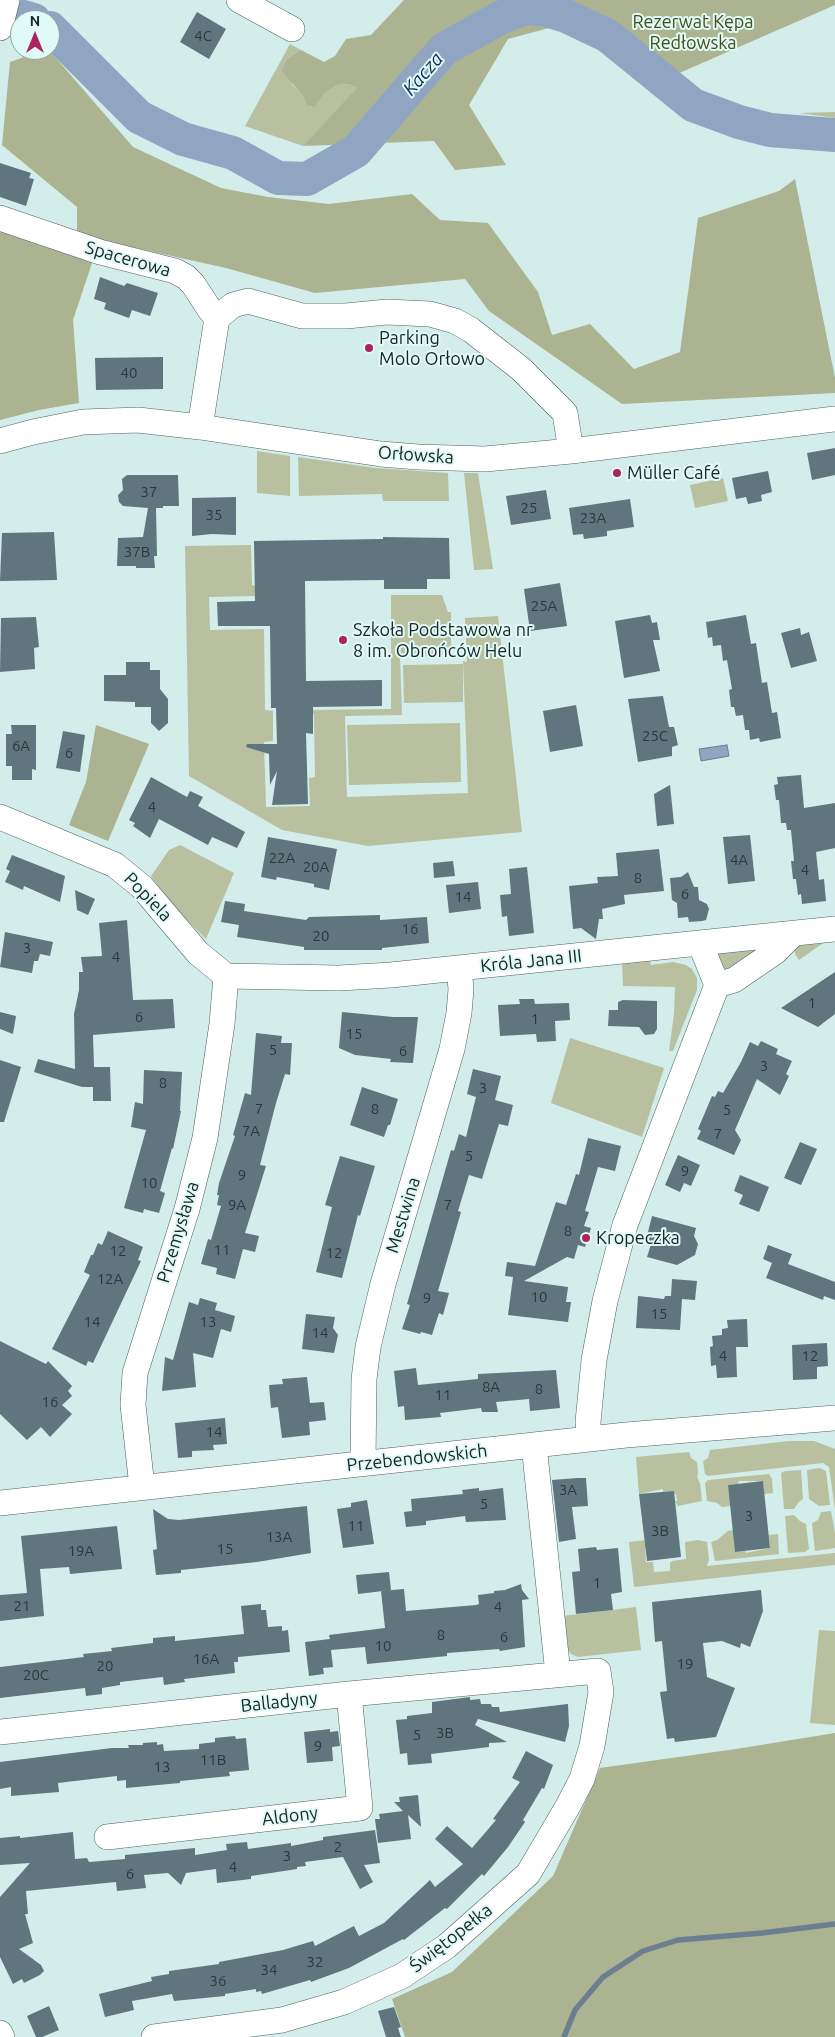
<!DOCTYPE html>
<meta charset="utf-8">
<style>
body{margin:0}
#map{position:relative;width:835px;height:2037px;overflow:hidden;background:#d2edea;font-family:Ubuntu,sans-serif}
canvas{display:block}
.north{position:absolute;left:10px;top:10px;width:50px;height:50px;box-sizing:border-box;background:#e0faf7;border:1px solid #91a4a2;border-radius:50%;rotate:0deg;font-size:14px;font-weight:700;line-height:20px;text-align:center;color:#1a2423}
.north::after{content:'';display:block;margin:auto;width:18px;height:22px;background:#ae225f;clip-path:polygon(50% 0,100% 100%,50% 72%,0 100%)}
</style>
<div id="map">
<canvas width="835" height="2037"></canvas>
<div class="north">N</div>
</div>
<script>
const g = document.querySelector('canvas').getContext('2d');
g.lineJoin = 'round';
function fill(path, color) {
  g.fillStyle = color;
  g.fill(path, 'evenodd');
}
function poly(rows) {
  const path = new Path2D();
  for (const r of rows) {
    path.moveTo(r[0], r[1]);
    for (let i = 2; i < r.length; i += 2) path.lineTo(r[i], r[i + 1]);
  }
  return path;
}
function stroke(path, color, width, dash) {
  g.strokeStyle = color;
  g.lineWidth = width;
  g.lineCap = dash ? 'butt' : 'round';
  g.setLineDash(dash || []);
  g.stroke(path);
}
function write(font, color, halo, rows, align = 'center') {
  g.font = font + ' Ubuntu,sans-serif';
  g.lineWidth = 4;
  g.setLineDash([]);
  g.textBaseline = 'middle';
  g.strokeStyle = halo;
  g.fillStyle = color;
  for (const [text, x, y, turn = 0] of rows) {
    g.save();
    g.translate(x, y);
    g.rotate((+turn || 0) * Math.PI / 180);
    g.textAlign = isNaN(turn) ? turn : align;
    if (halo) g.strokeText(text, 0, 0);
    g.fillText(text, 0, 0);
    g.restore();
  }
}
const green = poly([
 [290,44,301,50,287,59,292,84,302,95,307,106,315,107,324,94,337,85,349,84,358,88,303,146,245,126],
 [835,112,835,118,799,113],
 [257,451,290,456,290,496,257,493],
 [298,457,376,468,448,473,449,501,383,501,382,494,299,496],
 [464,473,478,473,493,569,474,570],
 [723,478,728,501,695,508,690,485],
 [251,545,252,585,256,586,256,596,209,597,210,630,264,629,265,710,273,711,273,741,264,742,266,807,310,806,309,778,315,777,314,714,307,713,306,710,391,709,391,595,442,595,448,612,451,612,451,655,400,656,402,715,345,716,347,797,468,793,463,661,467,662,465,618,498,616,522,832,368,846,282,830,189,776,185,546],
 [463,664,463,702,404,703,403,665],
 [460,723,461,782,349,785,347,725],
 [180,845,234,873,206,939,174,907,151,876,169,850],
 [826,941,799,960,795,954,795,949,802,943],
 [759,948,725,971,717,956,719,952],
 [643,960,650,961,651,965,673,962,686,965,692,969,697,978,697,990,673,1051,669,1051,674,1014,675,987,623,986,622,962],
 [570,1038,664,1068,642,1137,551,1103],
 [789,1441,814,1441,835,1449,835,1509,829,1467,823,1463,708,1476,705,1474,703,1461,708,1458,710,1450],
 [689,1452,691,1458,697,1462,698,1473,697,1477,700,1483,702,1501,678,1506,675,1501,677,1501,676,1494,674,1494,673,1491,663,1492,663,1489,639,1494,636,1457],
 [820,1468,826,1471,830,1505,819,1506,809,1499,807,1470],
 [801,1470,803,1499,799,1502,794,1509,784,1509,781,1473,785,1471],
 [769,1474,772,1479,773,1493,764,1494,763,1481,739,1481,738,1484,728,1485,732,1506,722,1507,717,1503,707,1501,705,1483,708,1480],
 [831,1511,835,1533,835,1548,815,1551,812,1523,818,1520,821,1512],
 [794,1515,800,1521,806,1524,809,1549,805,1552,788,1553,785,1516],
 [734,1530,735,1552,745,1551,746,1553,770,1548,769,1535,778,1534,779,1554,715,1561,711,1542,717,1540,728,1531],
 [647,1540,647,1547,645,1547,646,1562,653,1562,654,1572,670,1571,670,1563,672,1561,686,1559,685,1542,698,1540,707,1542,709,1559,707,1566,835,1553,835,1565,634,1587,629,1542],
 [636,1607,641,1650,578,1657,571,1654,567,1648,563,1616],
 [819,1630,835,1631,835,1725,810,1723]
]);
const forest = poly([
 [404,0,835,0,835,5,677,74,560,25,508,39,469,105,506,165,455,170,434,141,303,146,357,88,349,84,337,85,324,94,315,107,307,106,302,95,282,71,287,59,301,50,324,62,335,56,346,39,371,35],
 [44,50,49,50,133,147,221,188,268,197,329,204,412,194,440,220,488,223,538,292,552,335,590,324,634,369,680,352,698,218,779,191,795,179,835,378,835,393,622,404,489,311,465,279,315,293,226,268,77,235,77,207,2,145,10,62],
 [0,227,94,257,73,320,79,403,39,410,0,420],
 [96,725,149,744,108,841,69,825,86,782],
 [835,1733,835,2037,405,2037,392,1999,452,1972,553,1876,600,1768,736,1749]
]);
const water = poly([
 [727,745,729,756,701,761,699,749,727,745]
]);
const stream = poly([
 [564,2037,575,2010,603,1977,643,1951,678,1940,762,1933,835,1924]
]);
const river = poly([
 [9,13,34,20],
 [50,28,139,117,183,139,233,153,278,178,307,179,356,151,444,49,500,18,525,8,543,9,566,16,608,36,693,105,739,122,770,130,835,135]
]);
const building = poly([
 [197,12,226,29,209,59,180,42],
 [0,163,31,173,29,178,34,179,26,206,0,197],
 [100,277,124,286,127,283,158,293,150,316,132,310,129,318,104,309,106,303,94,299],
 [163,357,163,389,96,390,95,358],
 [835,448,835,475,812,480,807,453],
 [768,471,772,492,761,495,762,501,748,504,746,497,736,499,732,478],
 [127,475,178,475,179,506,163,506,163,508,156,508,157,556,154,556,155,568,136,568,136,566,117,566,118,538,143,537,148,508,123,506,119,502,118,495,123,490,122,479],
 [546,490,551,519,511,525,506,496],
 [236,497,236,535,212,534,192,536,192,498],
 [630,499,634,527,607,531,607,536,584,539,583,534,573,535,569,508],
 [54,532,57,580,0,581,2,533],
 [383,537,449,538,450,579,427,579,427,589,384,589,384,580,305,581,306,681,382,680,382,706,313,707,313,734,306,733,308,804,272,805,277,771,270,785,269,754,246,747,247,744,277,744,276,708,271,708,270,626,218,626,217,602,255,601,254,541,383,539],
 [560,583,567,626,530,631,524,589],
 [650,615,652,623,657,622,660,640,653,640,660,671,624,678,615,621],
 [746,615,751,644,756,643,762,683,767,682,772,713,777,712,781,738,760,742,759,738,750,740,749,730,745,730,743,715,736,716,734,707,731,707,729,690,732,689,727,660,723,661,721,645,713,646,712,637,708,638,706,622],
 [36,617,39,647,34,648,35,669,0,672,1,618],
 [800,628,801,635,809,632,817,661,791,668,781,633],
 [126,662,150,662,150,670,160,670,160,689,168,699,168,723,159,731,151,723,151,707,135,707,135,702,104,701,104,675,126,675],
 [663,696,669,727,674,727,678,745,672,747,672,756,638,762,628,699],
 [576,705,583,746,550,752,543,711],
 [11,725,36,725,36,770,32,769,32,780,12,780,12,766,6,766,6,734,12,734],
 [63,731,85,735,80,772,56,768],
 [801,775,804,808,835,803,835,848,816,852,819,880,824,879,826,901,802,904,801,894,798,895,796,879,793,879,791,861,794,861,791,830,787,830,786,823,781,823,779,800,776,800,774,785,778,784,777,777],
 [151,777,187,797,190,791,203,797,198,806,245,832,237,848,212,837,208,845,159,819,150,838,133,826,135,823,129,820],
 [670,785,674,824,657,826,654,794],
 [750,835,755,881,728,884,723,837],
 [268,837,337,849,329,890,314,887,314,884,277,877,276,880,261,877],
 [659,849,664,891,624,895,625,904,602,909,603,919,599,919,596,939,581,928,573,929,569,886,598,883,597,877,618,876,616,853],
 [12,855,65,876,60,902,24,886,23,890,5,882,10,871,6,869],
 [453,861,455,876,434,878,433,863],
 [527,867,534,933,509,936,507,916,502,917,500,895,511,894,509,869],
 [688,872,694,887,698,887,699,900,707,904,709,909,706,920,702,921,689,922,688,917,678,918,677,903,672,900,670,878,681,877],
 [478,882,481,909,449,913,446,885],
 [75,890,95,899,88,915,77,910],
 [225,901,245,904,244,911,306,920,309,917,380,915,380,920,427,917,429,943,382,948,382,950,304,950,304,947,237,937,239,925,221,922],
 [127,920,133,1000,173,999,175,1028,93,1035,94,1067,110,1067,111,1101,93,1101,93,1087,82,1087,34,1072,38,1059,75,1069,74,1014,79,990,79,972,83,972,81,957,102,956,99,923],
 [5,932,53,942,50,956,40,954,38,961,34,961,32,973,0,967],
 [835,972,835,1014,818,1027,781,1008],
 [519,999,534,999,535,1004,569,1003,570,1020,555,1021,556,1041,537,1042,536,1034,500,1036,498,1005,520,1004],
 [623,1000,657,1001,657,1029,654,1034,645,1035,639,1027,608,1026,609,1010,618,1010,618,1002],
 [0,1012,16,1016,13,1034,0,1029],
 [342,1012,393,1017,418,1017,413,1063,390,1062,391,1059,355,1055,339,1048],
 [256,1033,282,1036,281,1043,292,1043,290,1075,285,1074,276,1103,260,1165,266,1166,245,1233,259,1236,255,1252,243,1249,235,1279,216,1274,217,1268,201,1264,208,1239,211,1240,221,1206,217,1205,219,1195,217,1195,219,1183,235,1136,233,1135,245,1093,251,1095],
 [761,1041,778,1049,776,1054,792,1061,786,1074,789,1076,780,1095,757,1079,735,1130,741,1140,734,1155,697,1139,701,1131,698,1129,712,1096,715,1097,718,1091,723,1093,741,1062,750,1042,758,1046],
 [0,1060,21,1067,4,1122,0,1122],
 [473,1069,501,1076,495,1100,513,1105,508,1126,499,1124,482,1179,469,1175,458,1211,461,1212,438,1291,449,1293,443,1315,439,1313,432,1335,421,1332,420,1334,402,1329,410,1305,407,1304,451,1150,454,1151,459,1134,466,1137,476,1097,467,1094],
 [144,1070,182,1072,180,1111,181,1111,173,1149,172,1148,160,1191,165,1193,159,1213,144,1209,143,1213,124,1208,146,1130,131,1127,135,1102,143,1104],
 [362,1087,398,1099,390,1125,388,1125,384,1137,350,1125],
 [588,1138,621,1146,615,1171,598,1167,585,1211,589,1212,584,1226,591,1228,585,1247,578,1245,574,1259,567,1257,524,1281,568,1287,566,1302,571,1302,568,1322,508,1315,513,1277,505,1276,507,1262,535,1266,556,1202,566,1205,576,1174,579,1175],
 [800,1142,817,1149,801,1185,784,1178],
 [678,1155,700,1165,691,1186,684,1183,680,1192,665,1185],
 [340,1156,375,1166,360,1216,358,1215,342,1278,316,1272,332,1207,325,1205],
 [740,1175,769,1187,759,1212,739,1204,743,1195,734,1191],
 [652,1216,696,1228,694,1236,698,1244,695,1255,677,1265,647,1257,652,1241,646,1240],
 [108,1231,143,1247,138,1260,141,1261,93,1363,88,1361,86,1366,52,1349,90,1275,84,1272,91,1255,93,1255,98,1243,102,1245],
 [768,1245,792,1254,788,1264,835,1282,835,1300,824,1296,823,1300,766,1278,772,1263,763,1259],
 [672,1279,697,1281,695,1300,682,1299,680,1330,636,1328,638,1296,664,1299,665,1296,671,1296],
 [200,1298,217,1303,215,1310,235,1316,231,1332,221,1329,213,1358,193,1353,196,1387,162,1391,165,1357,173,1360,189,1302,198,1305],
 [306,1314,335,1317,333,1328,338,1335,334,1353,302,1349],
 [747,1319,748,1347,736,1347,737,1377,717,1378,716,1365,711,1366,710,1347,713,1346,712,1336,722,1335,722,1329,728,1328,727,1320],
 [0,1341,46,1364,48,1361,72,1386,68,1391,72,1396,62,1405,72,1414,50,1437,41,1427,27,1440,0,1414],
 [827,1343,828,1366,817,1367,817,1379,793,1380,792,1345],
 [416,1368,418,1385,478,1379,478,1374,556,1370,560,1408,530,1411,529,1399,496,1402,498,1412,482,1412,481,1408,440,1413,441,1417,405,1420,404,1406,398,1407,394,1371],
 [307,1377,310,1403,324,1402,326,1420,309,1422,310,1435,282,1438,278,1407,271,1408,269,1385,283,1384,282,1379],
 [225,1418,227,1444,213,1445,214,1450,192,1451,192,1457,178,1458,175,1423],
 [577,1478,586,1478,588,1506,572,1507,576,1539,559,1542,552,1480],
 [763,1481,770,1548,735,1552,728,1485],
 [479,1488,479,1491,503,1488,506,1520,466,1522,465,1516,426,1521,426,1525,406,1527,404,1512,412,1511,411,1499,463,1494,462,1490],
 [674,1491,681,1557,647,1561,639,1494],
 [367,1500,374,1544,343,1548,337,1509,351,1507,351,1503],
 [307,1506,311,1553,257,1562,181,1570,181,1573,156,1575,153,1550,157,1549,153,1509,168,1519,179,1520],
 [117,1526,122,1569,70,1574,69,1567,40,1569,44,1616,0,1621,0,1595,27,1593,21,1536],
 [596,1547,597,1550,618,1548,622,1592,611,1594,613,1610,576,1614,572,1572,580,1571,578,1549],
 [389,1572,391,1590,358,1594,356,1575],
 [521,1584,522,1590,529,1599,522,1600,525,1647,500,1651,499,1649,447,1653,447,1656,367,1664,365,1647,331,1650,333,1667,323,1668,324,1674,309,1676,305,1642,330,1639,329,1635,385,1628,381,1591,404,1589,406,1611,476,1605,479,1604,478,1595,494,1593,494,1591,505,1590],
 [761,1590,763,1611,750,1647,741,1643,740,1648,722,1641,703,1643,707,1677,735,1688,716,1737,675,1742,674,1738,667,1739,660,1692,667,1691,662,1641,655,1642,652,1602],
 [261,1604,261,1610,266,1610,268,1627,282,1626,282,1631,288,1630,290,1652,238,1657,238,1662,234,1662,235,1673,184,1679,185,1682,164,1685,163,1677,120,1682,120,1685,102,1688,102,1694,86,1696,85,1688,0,1698,0,1667,84,1657,83,1654,112,1651,111,1648,153,1643,153,1638,175,1636,175,1641,244,1634,241,1606],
 [470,1697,470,1700,480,1699,481,1704,491,1704,492,1707,499,1707,500,1712,568,1704,569,1726,565,1742,478,1719,475,1725,507,1742,489,1743,489,1747,431,1754,432,1763,408,1765,407,1753,400,1754,396,1720,407,1719,407,1716,432,1713,432,1702],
 [330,1729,330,1732,338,1731,340,1746,332,1747,333,1761,307,1763,304,1732],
 [235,1736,236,1739,246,1738,249,1770,229,1772,230,1776,180,1781,180,1783,126,1788,126,1780,117,1781,117,1776,58,1783,59,1792,11,1796,11,1787,0,1789,0,1762,112,1748,129,1748,128,1745,143,1745,143,1743,157,1742,157,1745,163,1744,164,1751,199,1749,199,1744,215,1742,215,1738],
 [526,1751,553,1765,544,1789,542,1788,523,1820,525,1822,508,1847,484,1876,482,1874,447,1909,445,1908,404,1940,403,1939,349,1968,311,1982,310,1980,262,1994,261,1991,256,1992,256,1989,225,1994,225,1996,174,2001,172,1994,132,2001,134,2010,105,2017,99,1994,152,1981,151,1977,169,1974,169,1971,219,1964,219,1962,283,1950,313,1941,315,1946,354,1926,359,1936,384,1923,430,1880,435,1887,463,1864,435,1839,447,1826,472,1848,496,1820,493,1819,520,1782,512,1778],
 [418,1795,421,1827,408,1815,411,1839,378,1843,375,1819,380,1819,379,1814,403,1811,394,1802,400,1802,399,1797],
 [375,1830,380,1863,364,1865,373,1882,360,1889,343,1857,305,1862,306,1866,297,1867,297,1869,251,1876,251,1879,217,1883,216,1869,186,1873,181,1885,168,1873,144,1875,146,1888,117,1891,116,1882,26,1891,28,1914,25,1914,33,1943,19,1949,41,1965,44,1971,40,1975,24,1983,22,1979,13,1984,0,1957,0,1897,30,1863,0,1865,0,1838,20,1836,20,1838,73,1832,75,1859,87,1858,89,1862,125,1859,125,1855,195,1848,195,1855,227,1850,226,1844,247,1842,248,1849,291,1843,291,1846,323,1840,323,1837],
 [49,2006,59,2030,42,2037,36,2037,27,2016],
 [394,2007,401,2027,398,2028,401,2037,386,2037,378,2011]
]);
const minor = poly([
 [239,0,292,29],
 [0,28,7,0],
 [0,218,100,252,175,271,186,277,193,284,210,310,217,318],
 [217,318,233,305,248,301,302,316,346,316,387,312,430,314,455,321,471,330,521,369,565,413,571,451],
 [200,427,217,318],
 [0,441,33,432,83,422,138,420,200,427,381,454,418,457,485,459,571,451,835,419],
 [0,817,115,865,142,887,198,953,226,976],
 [226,976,339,978,391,975,835,929],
 [717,985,734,980,775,952,793,934],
 [589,1439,588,1422,594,1360,605,1301,625,1225,717,985,700,943],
 [534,1445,558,1674],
 [363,1463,364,1379,368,1347,383,1284,452,1049,459,1013,461,989,459,969],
 [142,1487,133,1405,135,1373,187,1209,205,1138,222,1024,226,976],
 [0,1503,626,1435,835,1418],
 [0,1732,349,1694,598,1671,601,1692,592,1746,582,1779,568,1806,528,1874,447,1946,402,1976,344,2002,282,2020,154,2037],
 [107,1837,360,1808,349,1694],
 [0,2033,2,2037]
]);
const markers = [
 [369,348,5,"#ae225f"],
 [617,473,5,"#ae225f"],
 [343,640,5,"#ae225f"],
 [586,1238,5,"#ae225f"]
];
const numberNames = [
 ["4C",203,36],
 ["40",129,373],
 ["37",149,492],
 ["25",529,508],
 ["35",214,515],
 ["23A",593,518],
 ["37B",137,552],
 ["25A",544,606],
 ["25C",655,736],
 ["6A",21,746],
 ["6",69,753],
 ["4",152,807],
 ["22A",282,858],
 ["4A",739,860],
 ["20A",316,867],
 ["4",805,870],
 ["8",638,878],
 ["6",685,894],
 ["14",463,897],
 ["16",410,929],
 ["20",321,936],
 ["3",27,948],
 ["4",116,957],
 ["1",812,1003],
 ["6",139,1017],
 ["1",535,1019],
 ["15",354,1034],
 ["5",273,1050],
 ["6",403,1051],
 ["3",764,1066],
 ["8",163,1083],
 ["3",483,1088],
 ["7",259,1109],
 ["8",375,1109],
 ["5",727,1110],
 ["7A",251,1131],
 ["7",718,1134],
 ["5",469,1156],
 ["9",685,1171],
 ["9",242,1175],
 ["10",149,1183],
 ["9A",237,1205],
 ["7",448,1205],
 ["8",568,1231],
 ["11",222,1250],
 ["12",118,1251],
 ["12",334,1253],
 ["12A",110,1279],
 ["10",539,1297],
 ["9",427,1298],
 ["15",659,1314],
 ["14",92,1322],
 ["13",208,1322],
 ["14",320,1333],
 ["4",723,1356],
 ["12",810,1356],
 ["8A",491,1387],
 ["8",539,1389],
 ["11",443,1395],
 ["16",50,1402],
 ["14",214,1432],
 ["3A",568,1490],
 ["5",484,1504],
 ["3",749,1516],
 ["11",356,1526],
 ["3B",660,1531],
 ["13A",279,1537],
 ["15",225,1549],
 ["19A",81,1551],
 ["1",597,1583],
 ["21",22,1606],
 ["4",498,1607],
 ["8",441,1635],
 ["6",504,1637],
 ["10",383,1646],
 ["16A",206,1659],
 ["19",685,1664],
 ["20",105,1666],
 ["20C",36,1675],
 ["3B",445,1733],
 ["5",417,1735],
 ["9",318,1746],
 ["11B",213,1760],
 ["13",162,1767],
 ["2",338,1847],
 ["3",287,1856],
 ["4",233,1867],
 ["6",130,1874],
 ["32",315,1962],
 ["34",269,1970],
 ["36",218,1981]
];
const parkNames = [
 ["Rezerwat Kępa",693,22],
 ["Redłowska",693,43]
];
const streetNames = [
 ["Spacerowa",128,259,16],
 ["Orłowska",416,455,4],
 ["Popiela",148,897,46],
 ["Króla Jana III",531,961,-6],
 ["Mestwina",403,1215,-73],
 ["Przemysława",178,1232,-73],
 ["Przebendowskich",417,1458,-6],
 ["Balladyny",279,1702,-6],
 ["Aldony",290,1816,-7],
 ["Świętopełka",451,1938,-38]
];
const poiNames = [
 ["Parking",379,338],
 ["Molo Orłowo",379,359],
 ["Müller Café",627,473],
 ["Szkoła Podstawowa nr",353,630],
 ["8 im. Obrońców Helu",353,651],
 ["Kropeczka",596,1238]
];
const waterNames = [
 ["Kacza",423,74,-49]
];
fill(green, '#b8c0a0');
fill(forest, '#abb390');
fill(water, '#8fa5c2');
stroke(water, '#6c7e92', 1);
stroke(stream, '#6c7e92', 5.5);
stroke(river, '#8fa5c2', 34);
fill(building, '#60767e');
stroke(minor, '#4c6361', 26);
stroke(minor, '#fff', 25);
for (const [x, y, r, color] of markers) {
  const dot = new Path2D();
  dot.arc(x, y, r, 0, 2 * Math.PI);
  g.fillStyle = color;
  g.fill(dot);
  stroke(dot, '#e0faf7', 2);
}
write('15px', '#2c383a', null, numberNames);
write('18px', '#454e16', '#e0faf7', parkNames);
write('18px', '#1a2423', '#e0faf7', streetNames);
write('18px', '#1a2423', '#e0faf7', poiNames, 'left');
write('italic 19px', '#0c2a51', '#e0faf7', waterNames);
</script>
